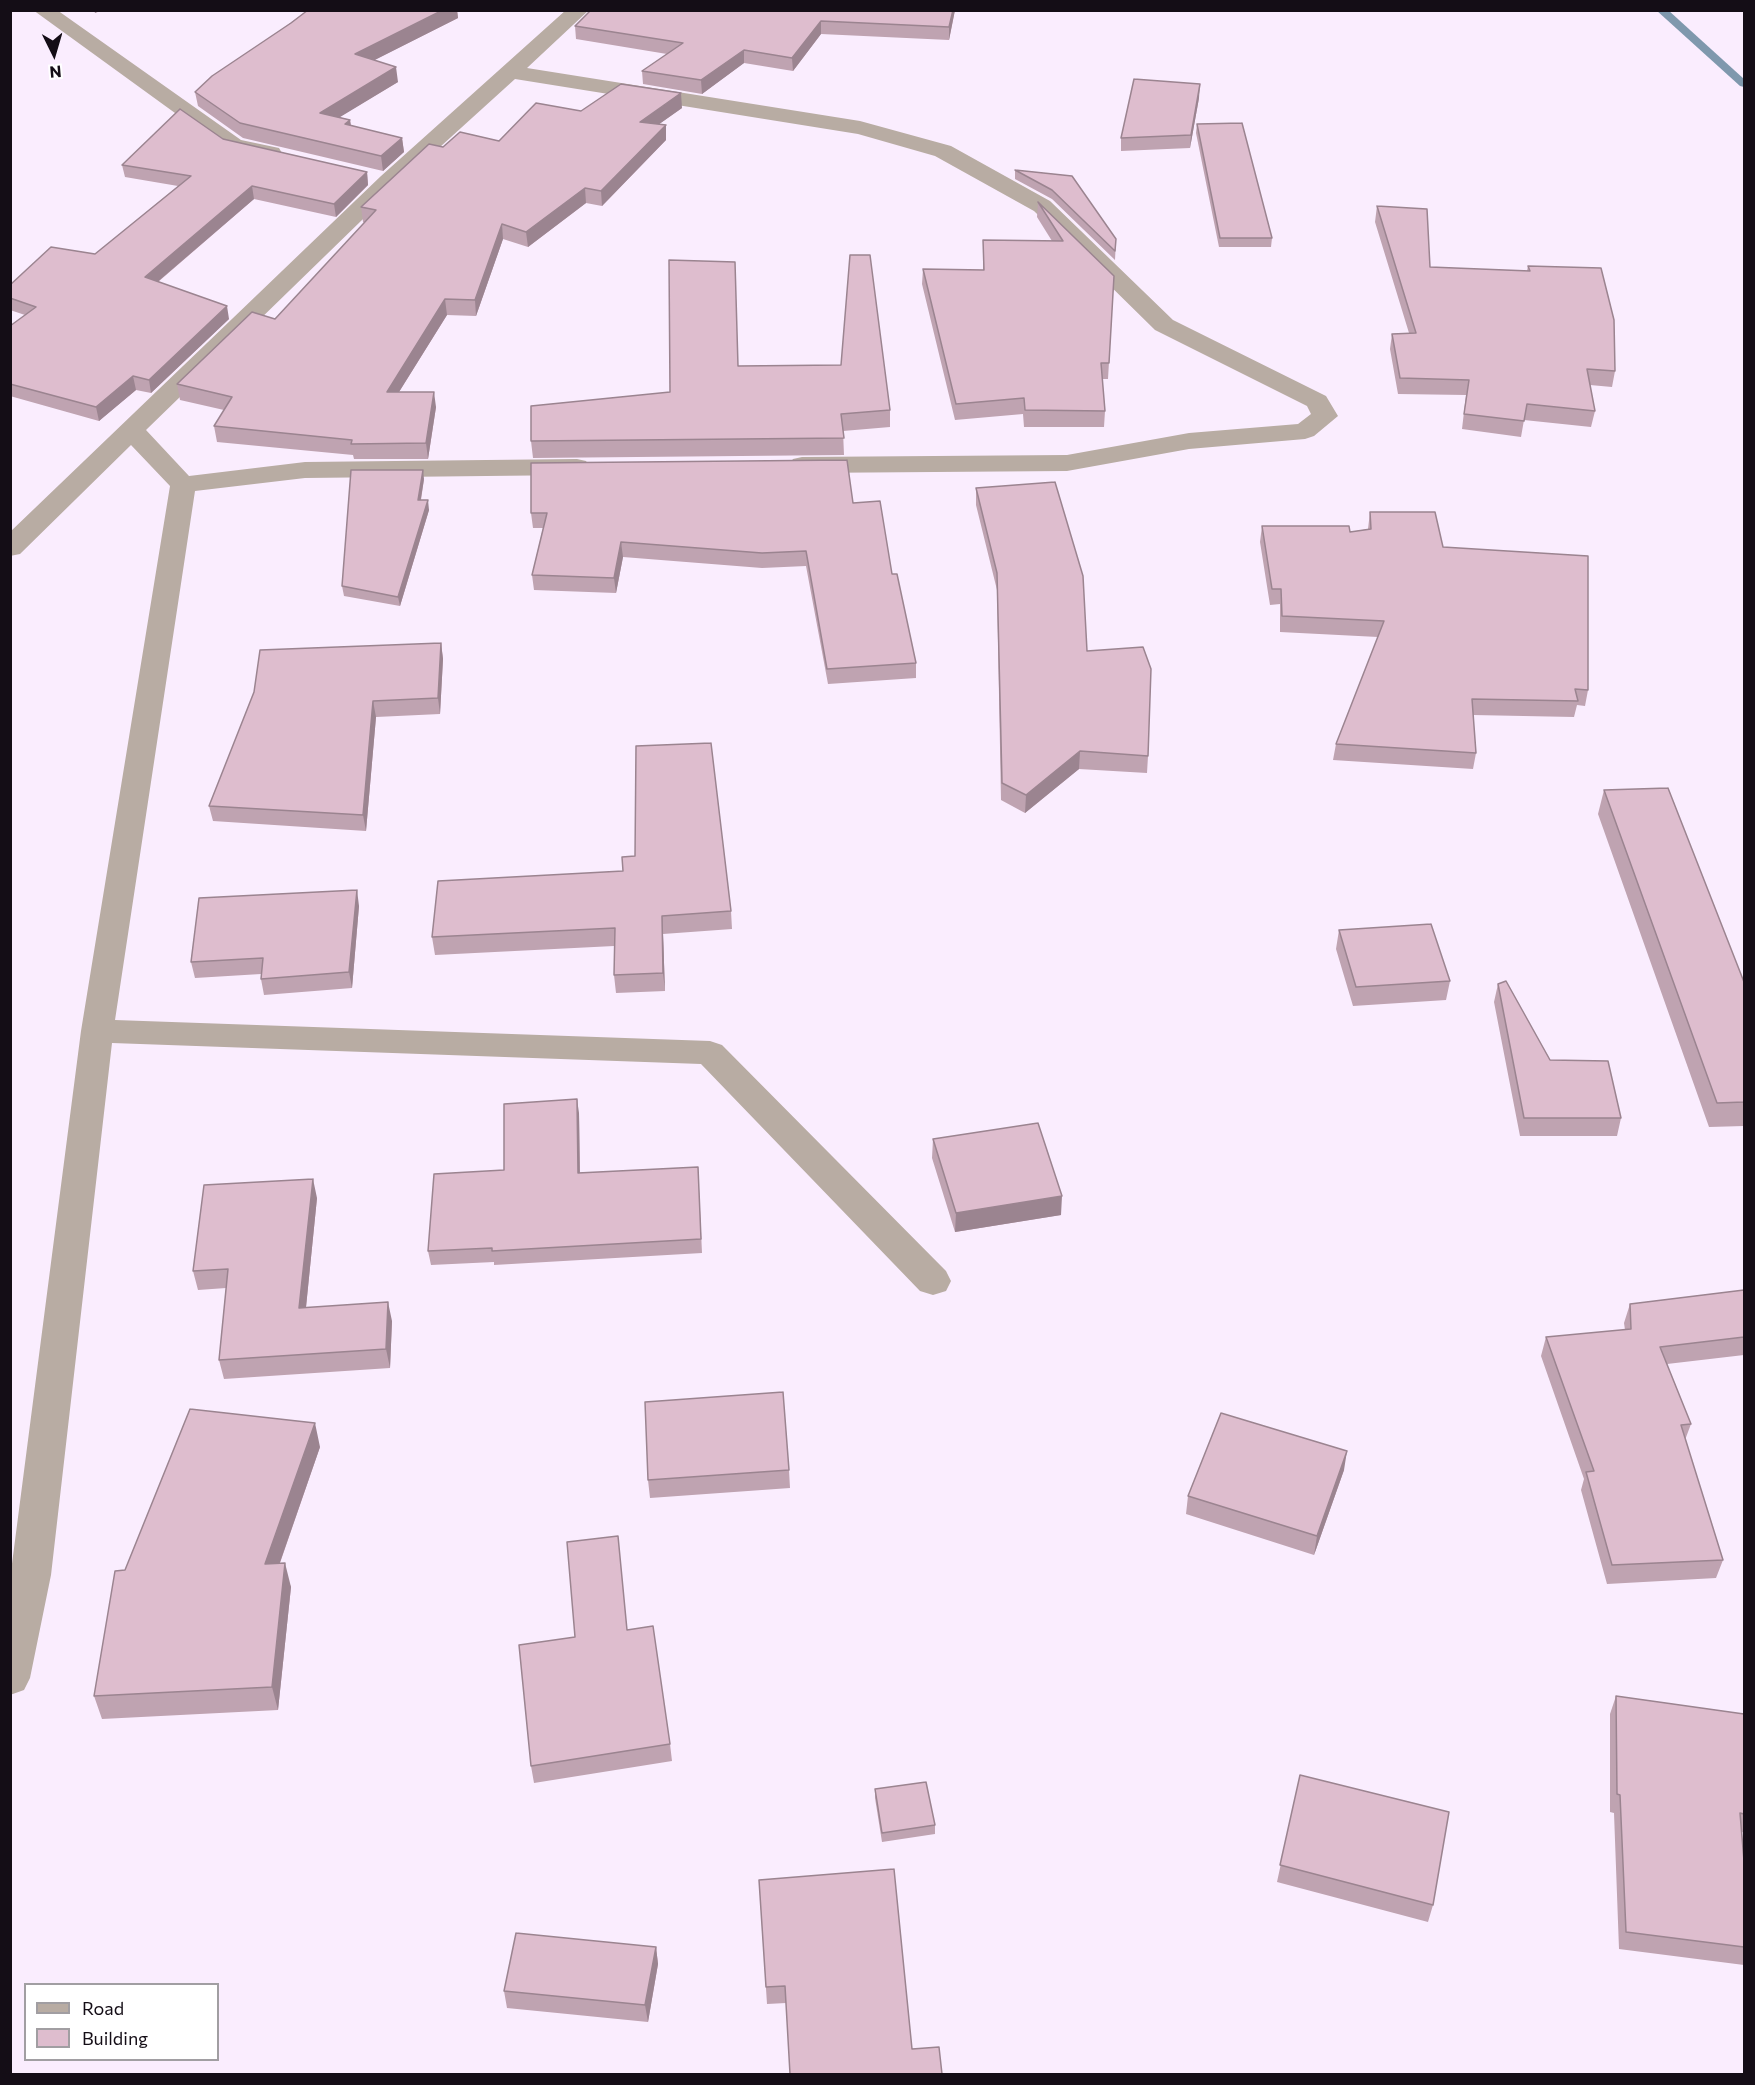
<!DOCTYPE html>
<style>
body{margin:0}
#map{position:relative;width:1755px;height:2085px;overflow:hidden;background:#faedfe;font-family:Commissioner,sans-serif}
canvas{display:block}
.frame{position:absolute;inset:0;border:12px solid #140d16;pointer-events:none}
.legend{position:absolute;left:24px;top:1983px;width:195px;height:78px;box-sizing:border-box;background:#fff;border:2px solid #a19ea2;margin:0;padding:8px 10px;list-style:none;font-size:18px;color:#140d16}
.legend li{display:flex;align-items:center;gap:12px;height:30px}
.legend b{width:30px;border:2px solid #a19ea2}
.north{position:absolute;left:24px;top:24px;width:60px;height:60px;-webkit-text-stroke:4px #fff;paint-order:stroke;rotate:175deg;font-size:16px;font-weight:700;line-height:24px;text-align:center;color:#140d16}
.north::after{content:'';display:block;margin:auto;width:21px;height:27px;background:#140d16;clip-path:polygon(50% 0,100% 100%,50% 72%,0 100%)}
</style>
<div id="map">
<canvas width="1755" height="2085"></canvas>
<div class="frame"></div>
<ul class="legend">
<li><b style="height:8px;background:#b8aca3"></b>Road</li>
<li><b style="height:16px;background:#debdce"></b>Building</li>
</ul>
<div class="north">N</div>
</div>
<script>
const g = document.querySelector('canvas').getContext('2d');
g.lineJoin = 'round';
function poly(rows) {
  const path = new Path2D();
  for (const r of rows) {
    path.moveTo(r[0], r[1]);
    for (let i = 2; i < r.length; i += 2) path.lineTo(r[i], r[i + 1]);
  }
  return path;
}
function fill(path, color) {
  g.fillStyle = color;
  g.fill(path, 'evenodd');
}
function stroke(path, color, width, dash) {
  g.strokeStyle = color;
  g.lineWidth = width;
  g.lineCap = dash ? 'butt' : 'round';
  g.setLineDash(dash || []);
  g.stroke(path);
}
const stream = poly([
 [1656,10,1668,10,1744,79,1744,87,1740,86,1656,10]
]);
const minor = poly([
 [33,10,57,10,241,140,279,148,282,153,279,158,271,160,226,150,33,10],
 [566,10,589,10,527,68,860,121,951,146,1050,201,1173,320,1326,396,1338,416,1314,436,1305,439,1189,449,1067,471,802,473,793,471,789,465,793,459,802,457,1067,455,1189,433,1298,424,1311,414,1307,406,1155,330,1034,211,935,156,858,134,515,79,397,186,146,430,189,476,305,462,577,459,586,461,590,467,586,473,577,475,305,478,195,491,115,1020,710,1041,722,1045,946,1271,951,1281,946,1291,933,1295,920,1291,701,1064,112,1043,51,1575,30,1678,24,1690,10,1695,10,1579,81,1031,170,486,131,445,20,554,10,556,10,532,381,176,566,10]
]);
const wall = poly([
 [308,10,457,10,458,18,374,60,398,82,339,117,350,120,351,126,402,138,404,152,383,171,243,138,198,106,195,92],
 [955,10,949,40,821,34,793,71,744,63,702,94,643,84,642,71,667,54,576,39,575,26],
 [1199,98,1190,148,1121,151,1121,138],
 [682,108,659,124,666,125,666,140,602,206,586,203,528,247,503,239,476,316,447,315,399,392,436,407,428,459,354,459,353,455,217,442,214,426,224,410,180,400,177,384,275,319,365,223,363,222,361,207,443,147,499,141,581,111],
 [1197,124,1272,238,1271,247,1219,247,1196,133],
 [223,139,367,172,368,185,336,217,254,199,158,282,229,319,151,393,136,390,99,421,10,396,10,326,25,315,10,310,10,285,95,254,178,186,125,177,122,165],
 [1015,170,1072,176,1116,239,1115,260,1052,199,1015,179],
 [1038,202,1114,276,1108,379,1102,379,1105,411,1104,427,1024,427,1023,414,955,420,922,284,923,269,983,270,983,240,1052,241,1037,217],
 [1377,206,1430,267,1527,271,1528,266,1615,371,1612,387,1590,385,1595,411,1591,427,1524,420,1521,437,1462,429,1466,395,1398,394,1390,349,1392,334,1409,333,1375,222],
 [738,366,890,410,890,427,843,431,844,455,533,458,531,441,670,392],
 [424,479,421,500,429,510,400,606,344,596,342,586],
 [976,488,1087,651,1148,756,1147,773,1079,769,1025,813,1001,800,997,590,976,505],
 [853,503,892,574,916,663,916,678,828,684,806,566,762,568,623,557,616,593,534,590,532,575,543,528,533,528,531,513],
 [1370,512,1443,547,1588,690,1585,706,1577,705,1574,717,1473,715,1476,753,1473,769,1333,760,1336,744,1378,637,1280,632,1280,604,1270,605,1260,542,1262,526,1350,532,1368,529],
 [441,643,443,659,440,714,376,717,366,831,213,821,209,806],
 [1604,790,1744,982,1744,1126,1709,1127,1598,814],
 [438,881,731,911,732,929,663,934,665,991,616,993,614,975,614,946,435,955,432,937],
 [359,906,352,988,264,995,261,979,261,974,195,978,191,962],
 [1339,930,1450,981,1446,1000,1353,1006,1336,949],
 [1498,984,1550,1060,1621,1118,1617,1136,1520,1136,1494,1002],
 [579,1113,580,1173,698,1167,702,1253,494,1265,494,1262,431,1265,428,1251,504,1170],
 [933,1139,1061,1215,955,1232,932,1158],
 [317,1198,306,1307,392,1321,390,1368,224,1379,219,1360,226,1288,198,1290,193,1271],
 [1744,1290,1744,1355,1667,1364,1691,1424,1685,1440,1723,1560,1716,1578,1607,1584,1581,1490,1584,1479,1541,1356,1546,1337,1625,1330,1624,1323,1630,1304],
 [320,1447,280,1563,291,1587,278,1710,102,1719,94,1696,125,1570],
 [789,1470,790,1488,650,1498,648,1480],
 [1344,1470,1314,1555,1186,1514,1188,1496],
 [627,1630,670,1744,672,1761,534,1783,531,1766],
 [1616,1696,1744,1714,1744,1833,1742,1832,1744,1861,1744,1965,1619,1949,1614,1813,1610,1812,1610,1714],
 [1300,1775,1433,1905,1428,1922,1277,1882],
 [875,1789,935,1825,935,1834,882,1842,875,1798],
 [759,1880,912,2049,942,2074,786,2003,767,2004],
 [656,1947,658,1964,648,2022,507,2008,504,1991]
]);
const shadedWall = poly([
 [94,10,103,10,95,13],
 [443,10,457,10,458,18,357,69,355,54],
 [953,10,955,10,949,40,949,27],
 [821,21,821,34,793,71,792,58],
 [744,50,744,63,702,94,701,80],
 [396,67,398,82,322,128,320,113],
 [1200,84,1199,98,1190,148,1191,135],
 [681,93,682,108,641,137,640,122],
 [350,120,352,134,345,124],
 [666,125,666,140,602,206,601,191],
 [402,138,404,152,383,171,381,156],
 [367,172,368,185,336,217,334,204],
 [252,186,254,199,148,290,145,277],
 [585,188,586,203,528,247,526,232],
 [502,224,503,239,476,316,475,300],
 [445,299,447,315,389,408,387,392],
 [227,306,229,319,151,393,149,380],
 [133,376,136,390,99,421,96,407],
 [434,392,436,407,428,459,426,443],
 [423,470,424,479,419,510,418,500],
 [428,500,429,510,400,606,398,597],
 [621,542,623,557,616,593,614,578],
 [441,643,443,659,440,714,438,698],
 [373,701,376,717,366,831,363,815],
 [1080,751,1079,769,1025,813,1026,795],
 [357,890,359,906,352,988,349,972],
 [662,916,663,934,665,991,663,973],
 [577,1099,579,1113,580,1187,578,1173],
 [313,1179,317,1198,304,1327,299,1308],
 [1062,1196,1061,1215,955,1232,956,1213],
 [388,1302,392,1321,390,1368,386,1349],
 [315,1423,320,1447,271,1588,265,1564],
 [1347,1451,1344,1470,1314,1555,1317,1536],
 [285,1563,291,1587,278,1710,272,1687],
 [656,1947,658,1964,648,2022,645,2005]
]);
const building = poly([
 [308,10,443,10,355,54,396,67,320,113,350,120,345,124,402,138,381,156,240,123,195,92,212,76,291,23,308,10],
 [591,10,953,10,949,27,821,21,792,58,744,50,701,80,642,71,683,43,575,26,591,10],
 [1134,79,1200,84,1191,135,1121,138,1134,79],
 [621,84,681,93,640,122,666,125,601,191,585,188,526,232,502,224,475,300,445,299,387,392,434,392,426,443,351,444,352,440,214,426,232,397,177,384,252,312,275,319,376,210,361,207,429,144,443,147,460,132,499,141,536,103,581,111,621,84],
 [180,109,223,139,367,172,334,204,252,186,145,277,227,306,149,380,133,376,96,407,10,384,10,326,36,307,10,298,10,285,51,247,95,254,191,176,122,165,180,109],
 [1242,123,1272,238,1220,238,1197,124,1242,123],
 [1015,170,1072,176,1116,239,1115,251,1052,190,1015,170],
 [1038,202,1114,276,1109,363,1101,363,1105,411,1025,410,1024,398,956,404,923,269,984,270,983,240,1063,241,1038,202],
 [1377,206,1427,209,1430,267,1530,271,1528,266,1601,268,1614,320,1615,371,1587,369,1595,411,1527,404,1524,421,1464,414,1469,380,1400,378,1392,334,1416,333,1377,206],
 [850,255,870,255,890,410,841,414,844,438,531,441,531,406,670,392,669,260,735,262,738,366,841,365,850,255],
 [847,460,853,503,880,501,892,574,897,574,916,663,827,669,806,551,762,553,621,542,614,578,532,575,547,513,531,513,531,463,847,460],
 [351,470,423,470,418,500,428,500,398,597,342,586,351,470],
 [1055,482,1083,576,1087,651,1143,647,1151,669,1148,756,1080,751,1026,795,1002,783,997,573,976,488,1055,482],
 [1370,512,1435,512,1443,547,1588,556,1588,690,1575,689,1578,701,1472,699,1476,753,1336,744,1384,621,1282,616,1281,589,1272,589,1262,526,1349,526,1350,532,1371,529,1370,512],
 [441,643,438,698,373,701,363,815,209,806,254,692,260,650,441,643],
 [711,743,731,911,662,916,663,973,614,975,615,928,432,937,438,881,623,871,622,857,635,856,636,746,711,743],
 [1668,788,1744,982,1744,1102,1717,1103,1604,790,1668,788],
 [357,890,349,972,261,979,263,958,191,962,199,898,357,890],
 [1431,924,1450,981,1356,987,1339,930,1431,924],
 [1506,981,1550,1060,1608,1061,1621,1118,1524,1118,1498,984,1506,981],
 [577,1099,578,1173,698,1167,701,1239,492,1251,492,1248,428,1251,434,1174,504,1170,504,1104,577,1099],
 [1038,1123,1062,1196,956,1213,933,1139,1038,1123],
 [313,1179,299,1308,388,1302,386,1349,219,1360,228,1269,193,1271,204,1185,313,1179],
 [1744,1290,1744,1337,1660,1347,1691,1424,1681,1425,1723,1560,1612,1565,1586,1472,1594,1471,1546,1337,1631,1329,1630,1304,1744,1290],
 [783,1392,789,1470,648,1480,645,1402,783,1392],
 [190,1409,315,1423,265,1564,285,1563,272,1687,94,1696,115,1571,125,1570,190,1409],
 [1221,1413,1347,1451,1317,1536,1188,1496,1221,1413],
 [618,1536,627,1630,653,1626,670,1744,531,1766,519,1645,575,1637,567,1542,618,1536],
 [1616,1696,1744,1714,1744,1814,1740,1813,1744,1861,1744,1947,1626,1932,1620,1795,1617,1794,1616,1696],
 [1300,1775,1449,1812,1433,1905,1280,1865,1300,1775],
 [926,1782,935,1825,882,1833,875,1789,926,1782],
 [894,1869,912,2049,939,2047,942,2074,790,2074,785,1986,766,1987,759,1880,894,1869],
 [516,1933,656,1947,645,2005,504,1991,516,1933]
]);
fill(stream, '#7f98ad');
fill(minor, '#b8aca3');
fill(wall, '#bfa3b1');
fill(shadedWall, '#9b8490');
fill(building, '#debdce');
stroke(building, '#9b8490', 1.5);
</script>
